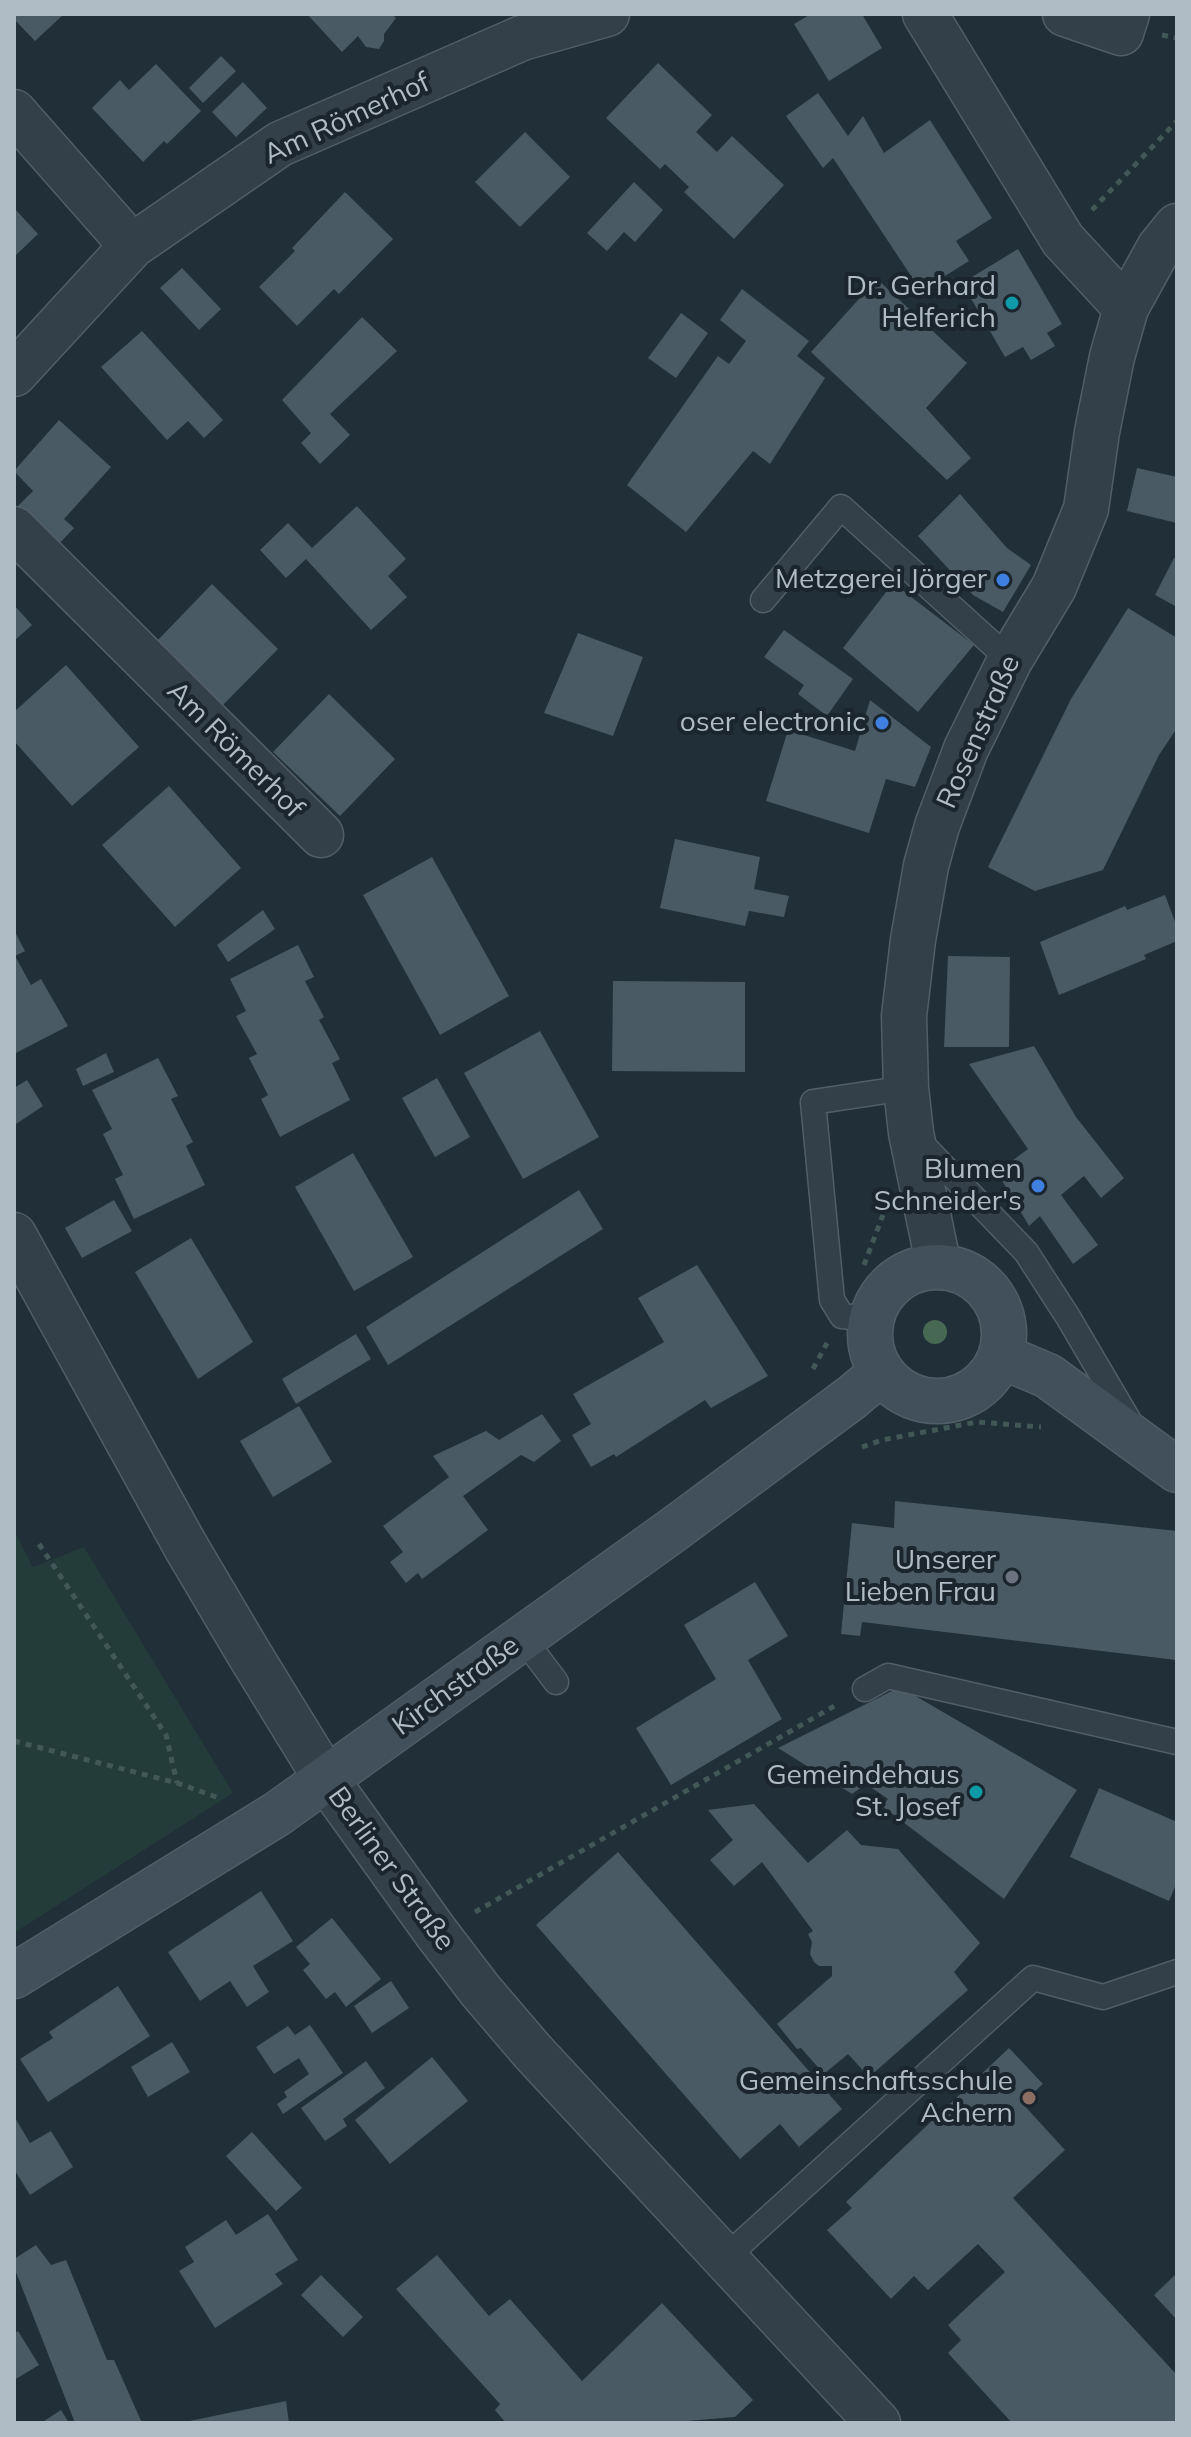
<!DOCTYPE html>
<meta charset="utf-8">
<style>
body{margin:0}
#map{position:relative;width:1191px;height:2437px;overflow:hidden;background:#212f38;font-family:Mulish,sans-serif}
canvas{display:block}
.frame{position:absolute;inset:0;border:16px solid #afbcc5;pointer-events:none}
</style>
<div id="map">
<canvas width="1191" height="2437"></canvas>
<div class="frame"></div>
</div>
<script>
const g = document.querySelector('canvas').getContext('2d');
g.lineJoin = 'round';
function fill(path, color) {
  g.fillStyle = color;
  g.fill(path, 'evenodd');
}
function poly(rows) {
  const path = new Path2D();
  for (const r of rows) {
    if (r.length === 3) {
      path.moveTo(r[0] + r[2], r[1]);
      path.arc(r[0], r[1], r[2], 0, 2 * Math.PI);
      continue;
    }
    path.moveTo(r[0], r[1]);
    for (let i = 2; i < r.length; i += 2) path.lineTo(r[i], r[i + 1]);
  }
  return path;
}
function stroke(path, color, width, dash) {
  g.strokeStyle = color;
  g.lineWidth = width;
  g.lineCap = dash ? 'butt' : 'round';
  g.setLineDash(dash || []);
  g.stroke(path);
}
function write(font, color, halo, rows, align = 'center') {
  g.font = font + ' Mulish,sans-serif';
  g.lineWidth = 8;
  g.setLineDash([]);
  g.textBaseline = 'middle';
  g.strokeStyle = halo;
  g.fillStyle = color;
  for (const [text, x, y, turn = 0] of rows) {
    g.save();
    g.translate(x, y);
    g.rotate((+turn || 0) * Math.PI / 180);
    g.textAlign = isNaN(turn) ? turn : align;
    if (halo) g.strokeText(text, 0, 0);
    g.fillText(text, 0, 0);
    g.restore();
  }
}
const green = poly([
 [14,1530,33,1567,84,1547,233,1793,14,1933]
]);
const building = poly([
 [14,14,64,14,35,41,14,19],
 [307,14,392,14,396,18,384,34,384,41,379,49,366,47,358,36,342,52],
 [811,14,862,14,882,48,829,81,794,24],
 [221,56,236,71,203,103,189,88],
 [658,63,712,115,696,132,717,152,732,136,784,185,734,239,684,192,689,187,665,164,660,169,606,118],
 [156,64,201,111,167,144,164,141,143,162,92,108,120,80,129,90],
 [243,82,267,108,236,137,212,112],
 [818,93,848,136,863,116,884,153,930,120,992,218,956,241,969,261,921,291,833,158,823,168,786,116],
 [525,132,570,177,520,227,475,182],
 [634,182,663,210,635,242,624,232,607,251,587,233],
 [345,192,393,239,339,294,334,289,297,326,259,287,295,251,292,248],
 [14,208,38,234,14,257],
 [1018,249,1062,324,1047,333,1055,346,1031,360,1023,347,1005,357,962,283],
 [182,268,221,309,199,330,160,288],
 [877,279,967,363,926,408,971,458,947,480,811,352],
 [742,289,809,341,797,356,825,378,770,464,753,451,686,532,627,485,718,356,729,364,746,341,720,320],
 [681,313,708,333,676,378,648,358],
 [362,317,397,351,330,414,350,435,320,464,301,443,311,433,282,400],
 [142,331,223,420,204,438,188,421,167,440,101,367],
 [59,420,111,467,64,519,74,528,59,544,17,507,33,491,14,471],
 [1137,468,1177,477,1177,523,1127,511],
 [960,494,1007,548,1031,565,1003,612,973,595,918,536],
 [357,506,406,559,388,576,407,597,371,630,306,559,286,578,260,550,288,523,312,548],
 [1174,558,1177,559,1177,607,1155,595],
 [893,583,974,645,918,712,843,648],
 [212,584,278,649,222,706,156,642],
 [14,605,32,625,14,641],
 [1128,608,1177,638,1177,728,1159,755,1103,870,1035,891,988,867,1071,699],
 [784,630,853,679,827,716,798,694,804,685,764,657],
 [578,633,643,657,613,736,544,713],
 [66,665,139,747,72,806,14,741,14,712],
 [329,694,395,759,340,816,273,752],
 [870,700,931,747,915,787,886,779,869,833,766,801,788,730,855,751],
 [169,786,241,868,175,927,102,845],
 [675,839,760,857,754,889,789,896,784,917,749,911,745,926,660,908],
 [432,857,509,996,440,1035,363,895],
 [1165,895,1177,927,1177,941,1144,955,1146,959,1059,995,1040,942,1125,906,1127,910],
 [263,910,275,929,228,962,217,945],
 [14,930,25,951,15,956,31,985,41,979,68,1026,14,1054],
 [298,945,314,977,305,981,324,1017,319,1020,340,1059,332,1063,350,1100,280,1137,261,1099,268,1095,249,1058,257,1054,236,1016,246,1011,230,979],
 [948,956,1010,957,1009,1047,944,1047],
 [613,981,745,982,745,1072,612,1071],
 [540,1031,599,1137,523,1179,464,1073],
 [1034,1046,1076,1117,1124,1178,1101,1198,1084,1176,1061,1195,1098,1245,1073,1264,1040,1216,1029,1226,997,1172,1028,1149,969,1064],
 [106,1053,114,1072,83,1086,76,1069],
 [158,1058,178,1096,171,1099,193,1142,186,1146,205,1185,134,1219,115,1179,123,1175,103,1134,112,1129,92,1090],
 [437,1078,470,1137,435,1157,402,1098],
 [27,1080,43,1106,16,1124,14,1088],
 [353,1153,413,1257,354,1291,295,1187],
 [579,1190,603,1229,388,1365,366,1327],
 [114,1200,132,1231,82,1258,65,1228],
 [191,1238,253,1342,198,1379,135,1272],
 [697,1265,768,1376,711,1408,705,1400,616,1457,614,1454,591,1467,572,1435,591,1424,573,1394,664,1342,638,1298],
 [356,1334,371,1359,296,1404,282,1379],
 [299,1406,332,1462,273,1497,240,1441],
 [542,1414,561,1441,534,1462,521,1455,463,1496,488,1530,422,1579,418,1573,406,1583,390,1562,403,1552,383,1526,449,1477,433,1456,486,1431,499,1440],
 [895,1501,1177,1531,1176,1660,862,1622,860,1636,841,1634,852,1523,894,1528],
 [755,1582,788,1636,748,1660,782,1719,671,1785,636,1728,716,1679,684,1625],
 [900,1687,1077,1790,1004,1899,882,1806,888,1799,866,1784,852,1794,778,1748],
 [1099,1788,1177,1822,1177,1882,1169,1901,1070,1857],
 [754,1804,808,1863,847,1830,861,1845,898,1849,980,1943,954,1972,968,1990,869,2077,848,2054,824,2074,801,2048,797,2049,777,2024,832,1976,832,1966,819,1966,814,1962,810,1954,812,1942,808,1934,813,1931,762,1862,734,1886,710,1860,733,1840,708,1810],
 [618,1852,842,2109,799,2147,780,2124,740,2159,536,1925],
 [261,1891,293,1941,253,1966,269,1992,247,2007,230,1981,200,2001,168,1952],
 [332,1918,381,1979,346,2007,335,1992,326,1999,303,1970,310,1964,296,1947],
 [391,1981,409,2008,372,2033,354,2006],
 [118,1986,150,2036,48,2102,20,2059,53,2038,49,2032],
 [310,2025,343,2073,283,2114,277,2104,287,2097,284,2092,309,2074,299,2058,274,2074,256,2047,288,2026,295,2035],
 [172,2042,190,2072,148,2097,131,2067],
 [1009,2048,1043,2084,1022,2103,1065,2150,1013,2198,1177,2375,1177,2423,1012,2423,948,2353,961,2340,948,2325,1005,2272,978,2244,928,2290,914,2276,891,2299,827,2230,852,2208,846,2202],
 [432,2057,468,2101,390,2164,355,2120],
 [366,2061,385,2088,343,2119,347,2126,325,2141,301,2108],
 [14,2116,30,2143,51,2131,73,2167,30,2195,14,2169],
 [252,2132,302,2188,276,2211,226,2156],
 [268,2214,298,2260,275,2274,283,2284,215,2328,179,2271,194,2262,185,2247,226,2220,236,2235],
 [36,2245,51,2265,66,2260,107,2360,114,2360,142,2423,75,2423,14,2267,14,2259],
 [437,2255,489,2316,510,2299,582,2381,662,2303,753,2400,735,2417,662,2423,506,2423,495,2410,500,2404,396,2289],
 [1177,2273,1177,2320,1154,2295],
 [321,2275,363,2317,343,2337,301,2295],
 [18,2331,39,2365,14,2380,14,2334],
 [286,2401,289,2423,185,2423,185,2422],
 [61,2410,69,2423,41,2423]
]);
const path = poly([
 [1162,35,1177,38],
 [1092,210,1177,121],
 [864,1265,883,1215],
 [813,1369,827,1343],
 [862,1447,882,1440,977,1422,1041,1427],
 [39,1544,166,1735,177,1783],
 [14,1741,177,1783,219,1798],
 [475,1912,838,1704]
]);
const service = poly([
 [763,600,841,507,1010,660],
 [918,1140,1026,1252,1068,1317,1132,1426],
 [872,1319,842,1316,832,1300,813,1102,906,1088],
 [523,1638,556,1682],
 [865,1689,888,1676,1177,1742],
 [726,2257,1033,1978,1103,1997,1177,1972]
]);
const minor = poly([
 [925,14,1063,240,1126,308],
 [1065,14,1121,33,1127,14],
 [14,112,132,246],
 [14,374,132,246,280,144,522,38,607,14],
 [14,529,321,835],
 [14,1235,186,1547,248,1652,326,1779,435,1931,480,1990,533,2052,878,2423]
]);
const tertiary = poly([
 [939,1267,911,1133,906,1088,904,1016,913,940,926,866,937,826,966,749,1010,660,1054,587,1086,509,1097,432,1112,357,1126,308,1159,248,1177,226]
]);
const secondary = poly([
 [937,1334,67],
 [1001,1356,1048,1376,1177,1470],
 [14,1976,277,1814,673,1530,851,1398,882,1372]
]);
const trees = [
 [935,1332]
];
const markers = [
 [1012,303,8,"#0f9aa8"],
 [1003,580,8,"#3f7fe0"],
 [882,723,8,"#3f7fe0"],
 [1038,1186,8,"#3f7fe0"],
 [1012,1577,8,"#6b7280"],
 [976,1792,8,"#0f9aa8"],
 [1029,2098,8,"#8d6e63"]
];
const streetNames = [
 ["Am Römerhof",347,119,-25],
 ["Rosenstraße",979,732,-66],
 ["Am Römerhof",235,750,45],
 ["Kirchstraße",456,1686,-36],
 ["Berliner Straße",391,1869,54]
];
const poiNames = [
 ["Dr. Gerhard",996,287],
 ["Helferich",996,319],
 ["Metzgerei Jörger",987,580],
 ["oser electronic",866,723],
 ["Blumen",1022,1170],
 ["Schneider's",1022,1202],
 ["Unserer",996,1561],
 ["Lieben Frau",996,1593],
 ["Gemeindehaus",960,1776],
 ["St. Josef",960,1808],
 ["Gemeinschaftsschule",1013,2082],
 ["Achern",1013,2114]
];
fill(green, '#243c39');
fill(building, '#495a64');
stroke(service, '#525e67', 27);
stroke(minor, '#525e67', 47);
stroke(tertiary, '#525e67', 47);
stroke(secondary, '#525e67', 47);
stroke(path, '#425857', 5, [6, 6]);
stroke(service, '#344049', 24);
stroke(minor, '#344049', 44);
stroke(tertiary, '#344049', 44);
stroke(secondary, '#42505c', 44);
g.fillStyle = '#476853';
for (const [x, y] of trees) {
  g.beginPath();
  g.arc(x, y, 12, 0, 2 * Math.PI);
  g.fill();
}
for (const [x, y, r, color] of markers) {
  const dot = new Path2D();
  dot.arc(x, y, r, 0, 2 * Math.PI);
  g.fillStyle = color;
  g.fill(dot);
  stroke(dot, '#1a252d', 3);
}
write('28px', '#afbcc5', '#1a252d', streetNames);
write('28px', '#afbcc5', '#1a252d', poiNames, 'right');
</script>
